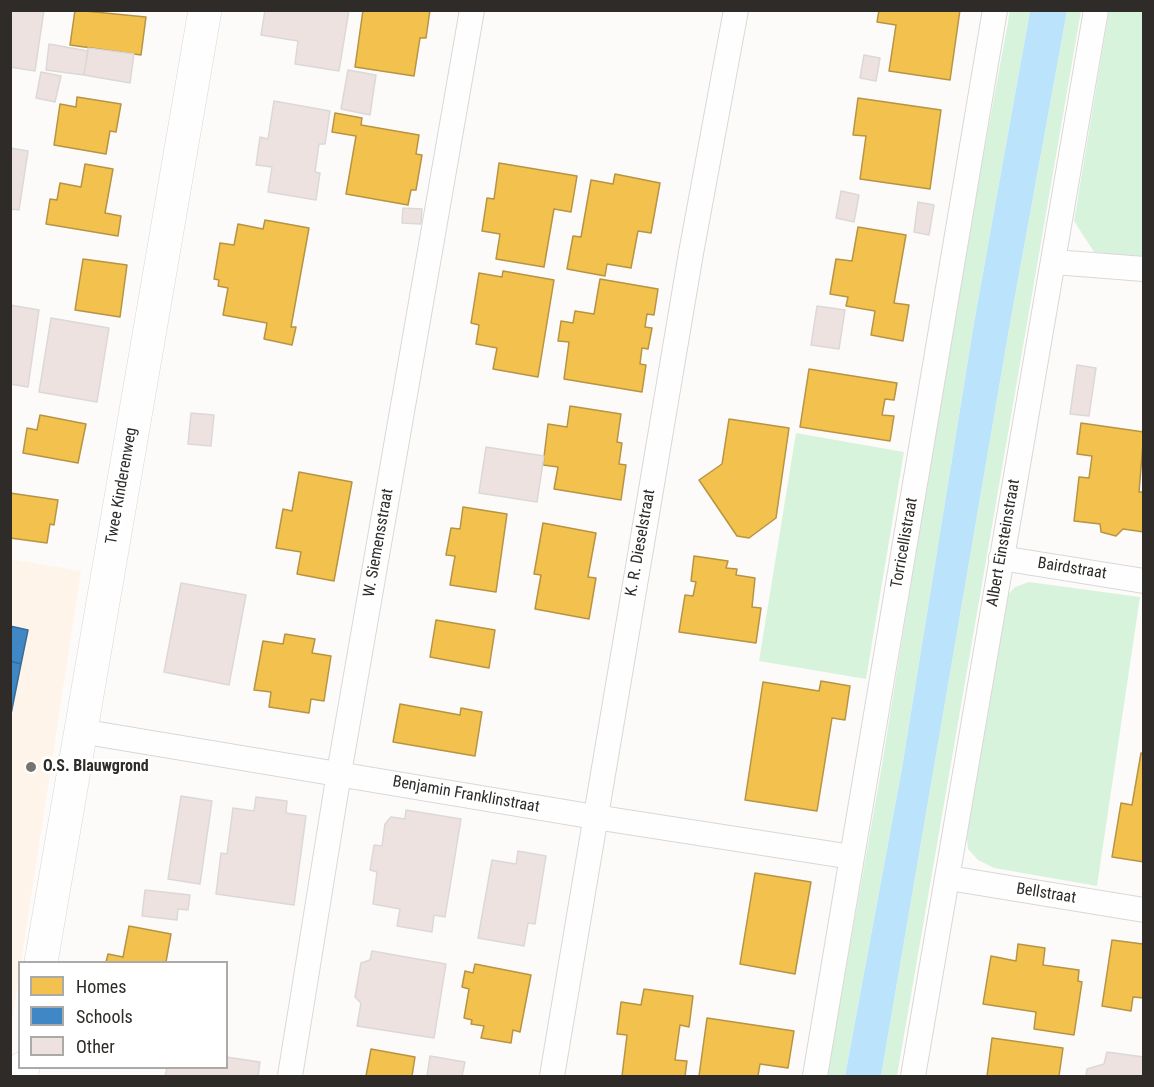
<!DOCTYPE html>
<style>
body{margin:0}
#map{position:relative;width:1154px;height:1087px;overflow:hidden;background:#fdfbf9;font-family:"Roboto Condensed",sans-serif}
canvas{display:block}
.frame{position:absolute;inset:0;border:12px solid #2e2b28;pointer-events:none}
.legend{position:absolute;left:18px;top:961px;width:210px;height:108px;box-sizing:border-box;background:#fff;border:2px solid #abaaa9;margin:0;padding:8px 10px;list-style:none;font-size:18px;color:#2e2b28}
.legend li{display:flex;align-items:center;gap:12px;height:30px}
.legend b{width:30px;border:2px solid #abaaa9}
</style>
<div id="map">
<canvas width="1154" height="1087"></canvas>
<div class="frame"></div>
<ul class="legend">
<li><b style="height:16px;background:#f2c14e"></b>Homes</li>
<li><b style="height:16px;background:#3f88c5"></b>Schools</li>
<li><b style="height:16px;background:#ede2e0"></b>Other</li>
</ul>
</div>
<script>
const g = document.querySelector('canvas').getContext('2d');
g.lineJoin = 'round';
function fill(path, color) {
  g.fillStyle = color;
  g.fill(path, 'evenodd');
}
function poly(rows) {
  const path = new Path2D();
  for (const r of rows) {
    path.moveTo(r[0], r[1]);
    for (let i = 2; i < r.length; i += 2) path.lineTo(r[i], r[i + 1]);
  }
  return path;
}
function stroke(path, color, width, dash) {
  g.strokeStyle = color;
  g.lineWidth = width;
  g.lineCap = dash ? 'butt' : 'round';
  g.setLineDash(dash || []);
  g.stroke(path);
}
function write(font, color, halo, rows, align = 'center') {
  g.font = font + ' "Roboto Condensed",sans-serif';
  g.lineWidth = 6;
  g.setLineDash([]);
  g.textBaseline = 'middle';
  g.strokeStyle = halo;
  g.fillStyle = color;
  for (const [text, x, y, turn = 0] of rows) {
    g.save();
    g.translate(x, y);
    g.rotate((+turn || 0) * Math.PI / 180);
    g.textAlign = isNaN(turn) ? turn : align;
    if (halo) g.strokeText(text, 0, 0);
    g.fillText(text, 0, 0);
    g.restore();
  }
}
const education = poly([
 [11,559,81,571,11,1028]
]);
const green = poly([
 [1010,11,1030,11,974,323,902,768,845,1076,827,1076,882,765,953,320],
 [1067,11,1081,11,897,1076,881,1076,1009,329],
 [1109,11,1143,11,1143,258,1094,252,1074,221],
 [796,433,904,452,866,679,759,661],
 [1029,582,1140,597,1097,886,994,868,978,860,968,849,966,830,1006,597,1015,587]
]);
const water = poly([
 [1030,11,1067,11,1009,329,881,1076,845,1076,902,768,974,323]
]);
const homes = poly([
 [75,10,146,17,141,55,70,45,75,10],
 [363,10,430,10,426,38,420,38,414,76,355,67,363,10],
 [879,10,960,10,950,80,889,71,896,25,877,22,879,10],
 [77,97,121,104,116,132,110,131,106,154,54,145,60,104,76,107,77,97],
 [858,98,941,110,930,189,860,179,866,136,853,135,858,98],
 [335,113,362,118,361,125,419,135,416,154,422,155,416,190,411,190,408,205,346,194,356,136,332,132,335,113],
 [499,163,577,176,571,212,554,209,544,267,496,259,500,234,482,231,487,198,494,199,499,163],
 [85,164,113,169,105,213,121,216,118,236,46,224,50,199,57,200,60,183,81,187,85,164],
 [615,174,660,183,651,233,638,231,631,268,607,264,605,276,567,269,573,236,581,237,591,180,613,184,615,174],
 [265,220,309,228,291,327,296,327,292,345,264,339,267,323,223,315,228,288,218,286,219,280,214,279,220,243,234,245,238,224,263,229,265,220],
 [858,227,906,235,894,303,909,305,903,341,871,335,875,311,846,306,848,297,830,294,836,259,852,261,858,227],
 [83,259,127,265,120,317,75,310,83,259],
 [503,271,554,280,538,377,493,369,497,348,476,344,479,325,471,323,479,273,502,277,503,271],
 [600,279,658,289,654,315,647,314,645,327,652,328,648,349,642,348,640,364,646,365,642,392,564,379,569,342,558,341,561,321,573,323,575,311,594,314,600,279],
 [809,369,897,383,894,400,885,399,882,415,894,416,890,441,800,427,809,369],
 [570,406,621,414,617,442,622,443,619,464,626,465,621,500,554,489,558,467,543,465,548,424,567,427,570,406],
 [40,415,86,424,78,463,23,453,27,428,37,430,40,415],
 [729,419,789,428,776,518,749,538,737,536,699,480,722,464,729,419],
 [1081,423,1144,432,1139,492,1144,492,1144,532,1123,529,1116,536,1101,532,1100,524,1074,521,1079,477,1089,478,1092,456,1077,454,1081,423],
 [299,472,352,482,334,581,297,574,301,552,276,548,283,509,292,511,299,472],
 [10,493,58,500,54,525,50,524,47,543,10,538,10,493],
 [463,507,507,514,496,592,450,585,455,556,446,555,451,528,460,529,463,507],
 [543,523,596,533,588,577,596,578,589,619,535,609,541,575,534,574,543,523],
 [694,556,728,561,726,568,737,569,736,575,755,578,752,607,761,608,756,643,679,632,685,595,693,596,696,582,691,581,694,556],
 [436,620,495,630,489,668,430,657,436,620],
 [285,634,315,639,312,653,331,656,324,701,311,699,309,713,269,707,271,692,254,690,263,641,283,644,285,634],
 [821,681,850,686,845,720,832,718,817,811,745,800,763,682,819,691,821,681],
 [400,704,460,715,461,708,482,712,475,756,393,742,400,704],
 [1141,753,1144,753,1144,862,1112,857,1121,803,1132,805,1141,753],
 [755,873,811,882,795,974,740,964,755,873],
 [129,926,171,934,166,962,106,962,108,954,123,957,129,926],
 [1112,940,1143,944,1144,998,1133,997,1131,1011,1102,1006,1112,940],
 [1018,944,1045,948,1043,965,1079,970,1078,981,1082,982,1074,1035,1034,1029,1036,1012,983,1004,991,956,1016,961,1018,944],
 [475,964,531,975,520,1032,513,1030,511,1043,481,1038,484,1026,471,1024,472,1020,464,1018,469,989,462,987,465,971,473,973,475,964],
 [644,989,693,996,689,1027,680,1025,675,1060,687,1061,685,1076,622,1076,627,1035,617,1034,621,1002,641,1005,644,989],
 [707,1018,794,1031,788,1068,760,1064,758,1076,699,1076,707,1018],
 [992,1038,1063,1048,1059,1076,987,1076,992,1038],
 [371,1049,415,1057,412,1076,366,1076,371,1049]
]);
const schools = poly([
 [10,626,28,630,21,664,10,661,10,626],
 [10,661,21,664,10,719,10,661]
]);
const building = poly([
 [10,10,44,10,35,71,10,67,10,10],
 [265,10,349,10,339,71,295,64,298,41,261,35,265,10],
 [49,44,88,51,84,75,46,70,49,44],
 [88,48,134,54,130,83,84,75,88,48],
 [864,55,880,58,876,81,860,78,864,55],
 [348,70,376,75,370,115,341,109,348,70],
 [41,72,61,76,55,102,36,98,41,72],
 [274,101,330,111,325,144,319,144,315,172,320,173,316,200,268,192,272,167,256,165,260,137,268,139,274,101],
 [10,148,28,151,19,210,10,209,10,148],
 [841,191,859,195,854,222,836,218,841,191],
 [918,202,934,205,929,235,914,232,918,202],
 [403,208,422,209,421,224,402,223,403,208],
 [10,305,39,310,28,387,10,384,10,305],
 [817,306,845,310,839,349,811,345,817,306],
 [51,318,109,328,97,402,39,392,51,318],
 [1077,365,1096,368,1089,416,1070,414,1077,365],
 [191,413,214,415,211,446,188,444,191,413],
 [486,447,544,456,537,502,479,493,486,447],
 [181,583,246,595,229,685,164,672,181,583],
 [181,796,212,801,200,884,168,879,181,796],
 [256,797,287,801,286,813,306,816,294,905,216,894,221,853,227,854,233,808,254,811,256,797],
 [406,810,461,819,445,917,434,915,432,932,397,926,400,909,373,904,377,872,370,870,374,845,382,846,385,824,391,817,405,819,406,810],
 [518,851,546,856,535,924,528,923,524,946,478,938,492,860,516,864,518,851],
 [145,890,190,895,188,910,178,909,177,920,142,916,145,890],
 [372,951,446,964,434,1038,357,1026,361,1003,355,997,361,963,370,960,372,951],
 [1107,1052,1144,1057,1144,1076,1086,1076,1087,1069,1104,1064,1107,1052],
 [430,1056,465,1062,462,1076,427,1076,430,1056],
 [226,1057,260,1062,258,1076,165,1076,167,1068,226,1068,226,1057]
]);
const street = poly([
 [1054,262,1144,269],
 [1001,558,1144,581],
 [80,731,595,817,852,857],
 [949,878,1144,910],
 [290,1076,339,773,472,10],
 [552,1076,691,253,736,10],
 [815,1076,995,10],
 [913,1076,1096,10]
]);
const secondary = poly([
 [41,962,205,10],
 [21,1076,23,1068]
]);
const markers = [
 [31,767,6,"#767471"]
];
const streetNames = [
 ["Twee Kinderenweg",122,486,-80],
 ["W. Siemensstraat",379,543,-80],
 ["K. R. Dieselstraat",641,543,-80],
 ["Torricellistraat",905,543,-80],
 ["Albert Einsteinstraat",1004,543,-80],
 ["Bairdstraat",1072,569,9],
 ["Benjamin Franklinstraat",466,795,10],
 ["Bellstraat",1046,894,9]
];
const poiNames = [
 ["O.S. Blauwgrond",43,767]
];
fill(education, '#fef4e9');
fill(green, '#d8f3db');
fill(water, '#bbe4fc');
fill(homes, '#f2c14e');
stroke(homes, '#b79443', 1.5);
fill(schools, '#3f88c5');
stroke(schools, '#3a6c96', 1.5);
fill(building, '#ede2e0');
stroke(building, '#dbd8d7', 1.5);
stroke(street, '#dad8d6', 26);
stroke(secondary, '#dad8d6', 34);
stroke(street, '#fffefe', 24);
stroke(secondary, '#fffefe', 33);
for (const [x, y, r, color] of markers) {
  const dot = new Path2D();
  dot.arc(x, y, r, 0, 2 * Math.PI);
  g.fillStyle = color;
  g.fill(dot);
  stroke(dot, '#fff', 2);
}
write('16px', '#2e2b28', '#fff', streetNames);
write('bold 16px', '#2e2b28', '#fff', poiNames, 'left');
</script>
